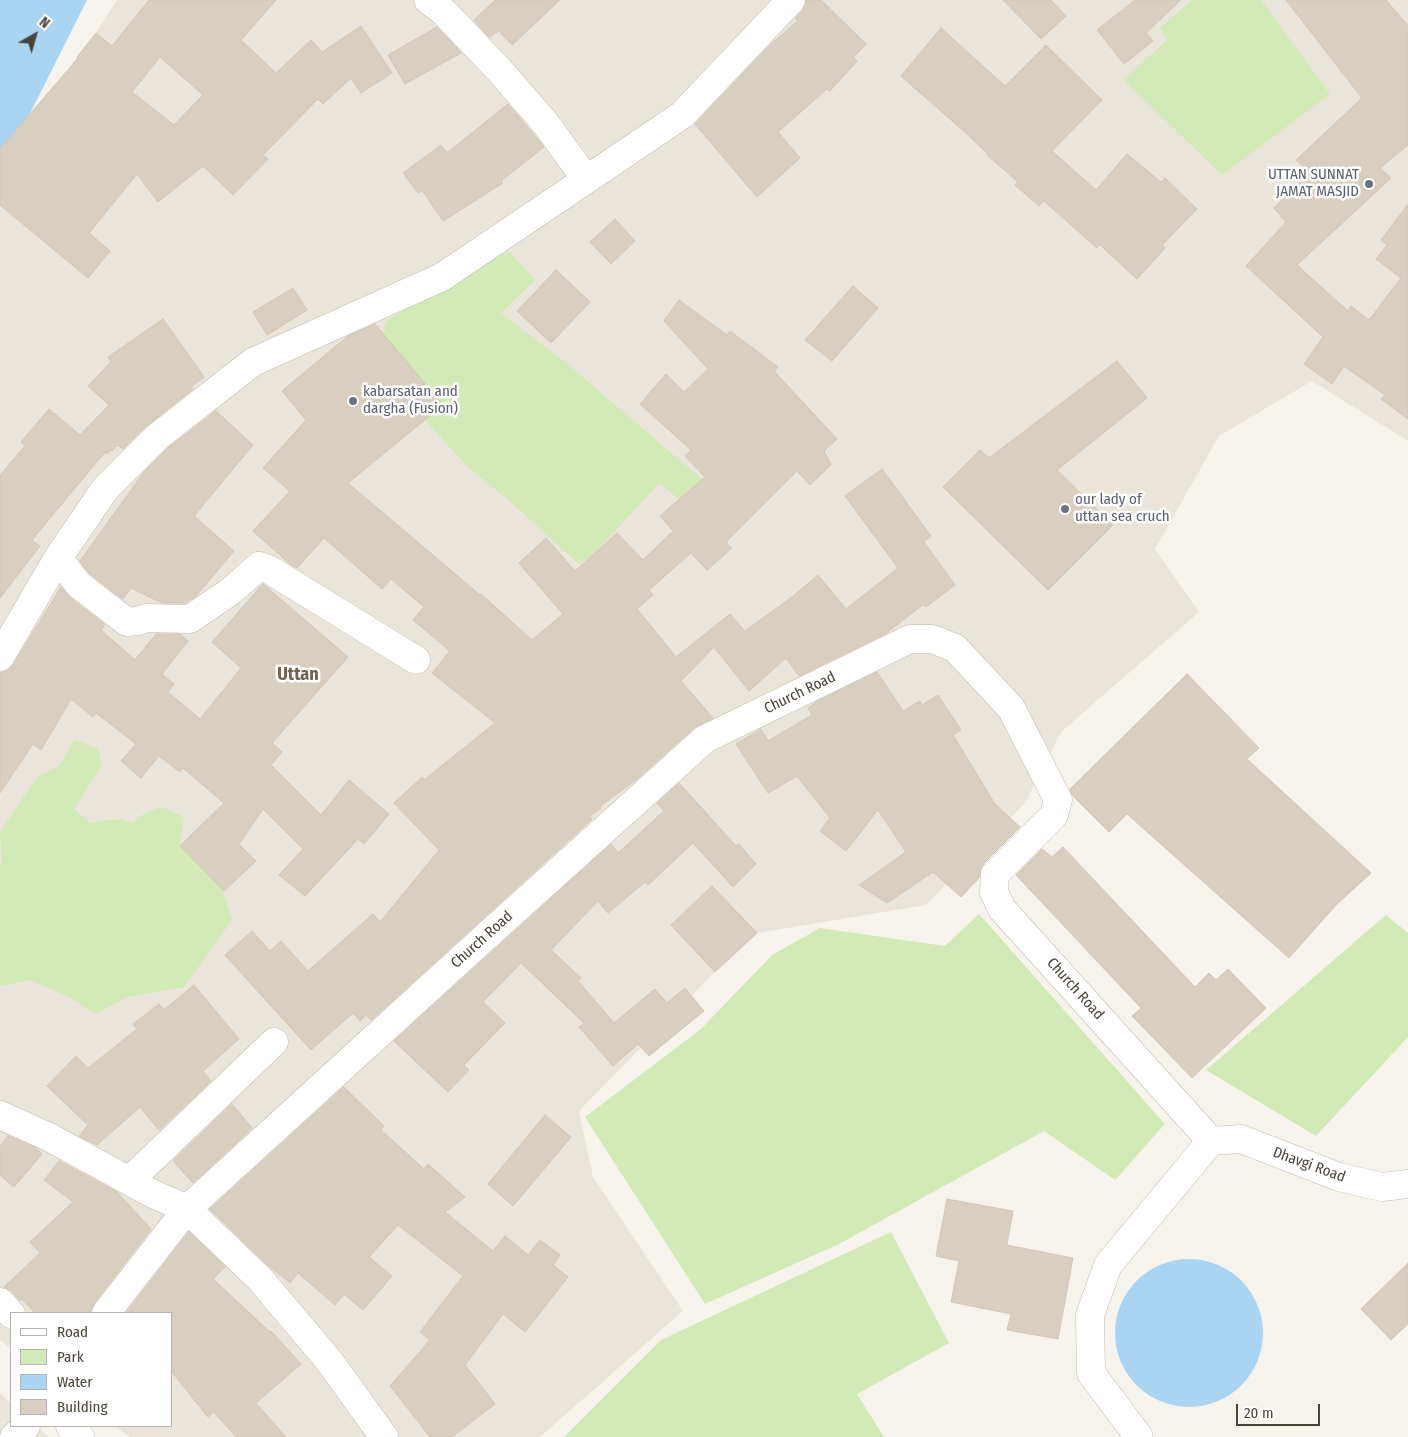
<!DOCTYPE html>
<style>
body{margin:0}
#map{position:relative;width:1408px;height:1437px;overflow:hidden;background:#f6f3ec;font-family:"Fira Sans Condensed",sans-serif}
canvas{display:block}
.legend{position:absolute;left:10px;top:1312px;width:162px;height:115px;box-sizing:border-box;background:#fff;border:1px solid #b7b4b0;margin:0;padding:6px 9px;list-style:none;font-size:15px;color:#4b4439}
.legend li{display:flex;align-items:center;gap:10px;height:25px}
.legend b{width:25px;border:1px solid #b7b4b0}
.north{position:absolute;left:10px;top:10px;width:50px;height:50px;-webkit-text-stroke:4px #fff;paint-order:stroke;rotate:38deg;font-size:14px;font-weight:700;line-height:20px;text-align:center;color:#4b4439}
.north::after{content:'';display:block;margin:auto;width:18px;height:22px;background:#4b4439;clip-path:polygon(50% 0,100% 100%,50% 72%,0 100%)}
.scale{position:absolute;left:1236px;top:1404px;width:84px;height:22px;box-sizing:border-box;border:2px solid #4b4439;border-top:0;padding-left:6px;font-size:15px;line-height:18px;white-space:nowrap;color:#4b4439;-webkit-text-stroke:4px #fff;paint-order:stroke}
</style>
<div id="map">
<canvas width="1408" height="1437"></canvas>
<ul class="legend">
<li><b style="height:6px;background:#fff"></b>Road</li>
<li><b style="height:14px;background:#d2eab5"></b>Park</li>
<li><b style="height:14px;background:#a9d4f2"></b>Water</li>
<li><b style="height:14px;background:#d8cfc1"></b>Building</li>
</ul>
<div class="north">N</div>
<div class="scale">20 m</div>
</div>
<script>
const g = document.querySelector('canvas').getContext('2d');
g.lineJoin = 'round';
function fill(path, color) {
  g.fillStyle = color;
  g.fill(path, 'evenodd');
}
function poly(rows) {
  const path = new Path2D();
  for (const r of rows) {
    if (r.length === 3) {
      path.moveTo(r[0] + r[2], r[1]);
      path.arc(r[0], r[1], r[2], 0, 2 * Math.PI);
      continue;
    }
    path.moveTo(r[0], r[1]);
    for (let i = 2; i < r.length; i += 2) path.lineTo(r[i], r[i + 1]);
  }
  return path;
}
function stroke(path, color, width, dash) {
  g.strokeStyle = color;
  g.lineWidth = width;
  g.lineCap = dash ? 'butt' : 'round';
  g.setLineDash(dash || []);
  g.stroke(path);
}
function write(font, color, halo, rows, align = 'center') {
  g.font = font + ' "Fira Sans Condensed",sans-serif';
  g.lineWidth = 5;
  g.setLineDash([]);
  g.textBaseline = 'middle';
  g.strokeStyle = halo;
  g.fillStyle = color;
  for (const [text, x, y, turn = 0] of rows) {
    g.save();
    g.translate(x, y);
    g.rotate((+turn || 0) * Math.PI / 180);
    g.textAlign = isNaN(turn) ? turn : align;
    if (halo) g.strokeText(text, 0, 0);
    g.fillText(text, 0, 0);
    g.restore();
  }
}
const residential = poly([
 [117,0,1408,0,1408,441,1312,381,1219,436,1155,549,1199,612,1061,732,1025,803,926,905,757,933,715,972,579,1111,593,1177,683,1311,540,1437,130,1437,115,1426,171,1426,171,1313,11,1313,11,1349,0,1340,0,193,68,70,96,33],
 [0,1393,11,1403,11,1426,36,1426,49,1437,0,1437]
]);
const green = poly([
 [1192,0,1261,0,1330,94,1222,175,1124,80,1167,40,1160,28],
 [509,251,535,280,501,313,565,362,732,505,711,525,659,483,593,555,579,564,513,504,467,466,412,406,377,350,387,320,482,264],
 [74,740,98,748,102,765,74,809,90,823,119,819,132,823,145,813,163,807,184,817,180,846,220,882,232,920,184,987,127,997,95,1014,75,1000,31,980,0,986,0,867,2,864,0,832,37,777,59,766],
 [979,914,1165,1124,1115,1180,1044,1131,839,1244,705,1304,585,1117,701,1029,772,955,820,928,945,946],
 [1386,915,1408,933,1408,1037,1316,1136,1206,1070],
 [891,1232,949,1343,857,1394,884,1437,564,1437,661,1340]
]);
const water = poly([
 [0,0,87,0,0,173],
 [1189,1333,74]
]);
const building = poly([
 [149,0,276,0,241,40,276,73,311,40,322,52,361,26,392,73,361,93,351,78,323,104,318,99,263,155,268,159,233,195,203,166,158,202,137,174,89,233,110,251,88,278,0,205,0,149,78,58,77,57,96,33,112,46,149,0],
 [160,57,203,95,174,125,132,92,160,57],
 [495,0,560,0,512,45,499,31,489,37,474,20,495,0],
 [806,0,821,0,866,44,853,58,857,61,830,91,827,89,778,132,800,158,757,197,695,124,771,44,798,21,795,18,803,10,806,0],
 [1003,0,1051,0,1066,16,1041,39,1003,0],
 [1135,0,1181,0,1146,33,1153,41,1124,64,1097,30,1135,0],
 [1286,0,1386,0,1408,26,1408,145,1380,168,1391,178,1297,265,1348,311,1351,306,1369,320,1401,278,1376,259,1387,245,1381,240,1408,204,1408,419,1381,399,1385,395,1344,366,1332,384,1304,364,1323,337,1246,266,1286,222,1274,208,1311,173,1296,160,1362,98,1286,0],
 [437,27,461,53,405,84,388,55,437,27],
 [941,28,1005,86,1046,45,1102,100,1052,151,1096,190,1127,154,1161,182,1165,178,1197,209,1162,245,1165,248,1137,279,1099,244,1097,248,1044,201,1039,206,1015,185,1018,182,987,155,988,154,967,134,901,76,941,28],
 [508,104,544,147,501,181,503,183,443,221,422,190,418,193,403,173,441,145,447,153,508,104],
 [615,219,635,241,611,264,590,242,615,219],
 [556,270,590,302,551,343,517,311,556,270],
 [853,286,878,308,832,361,805,340,853,286],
 [293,288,307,310,267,335,253,312,293,288],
 [679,300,727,335,730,331,778,367,774,371,837,439,824,451,831,465,810,485,797,471,726,542,732,548,707,570,691,553,649,590,653,595,637,609,676,657,730,614,745,631,792,597,818,575,846,609,898,568,845,496,882,469,931,536,924,542,955,585,926,607,924,604,885,634,799,676,786,658,749,691,714,647,681,681,713,718,695,727,636,780,600,806,601,808,590,816,592,819,371,1020,366,1015,360,1021,353,1013,311,1050,225,955,252,931,270,951,281,941,308,971,373,914,380,922,439,850,394,803,422,777,424,780,495,723,432,673,450,651,413,620,424,607,391,579,382,589,324,538,297,568,290,564,253,531,290,491,263,468,306,420,282,391,348,336,375,324,443,405,348,483,480,595,481,594,532,640,563,614,519,563,546,538,575,571,617,533,643,560,673,531,660,516,705,477,685,456,691,450,640,404,666,374,684,392,708,369,664,321,679,300],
 [163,319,204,377,191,387,193,389,146,426,123,449,117,445,112,451,110,450,107,454,105,452,32,540,40,546,0,598,0,475,25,446,21,442,49,409,80,435,109,405,88,386,111,362,108,357,163,319],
 [1117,361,1147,398,1057,470,1113,525,1048,590,943,487,980,450,989,458,1117,361],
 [216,411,253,445,194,516,234,551,196,596,185,603,162,603,131,588,123,599,90,574,80,561,144,472,167,449,216,411],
 [263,584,348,657,272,743,282,752,271,765,321,815,349,780,389,814,364,844,358,839,305,896,279,875,303,849,263,809,239,844,256,861,224,891,180,846,224,803,183,768,180,772,159,756,141,778,121,761,136,744,96,713,93,717,71,699,41,750,33,744,0,793,0,673,8,670,13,665,61,587,69,597,105,625,101,630,135,660,156,634,180,634,188,641,162,674,174,684,168,692,200,719,241,668,212,642,263,584],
 [877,672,903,711,920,701,922,705,938,695,961,730,953,735,995,804,1020,827,984,863,980,872,979,878,961,897,933,872,887,903,859,885,906,852,878,810,846,851,820,831,830,818,797,776,768,793,736,744,761,729,768,741,812,715,808,708,818,701,877,672],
 [1187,674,1259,748,1247,759,1371,873,1336,905,1289,958,1127,814,1109,832,1072,795,1070,789,1187,674],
 [679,783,736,846,739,844,756,864,733,887,693,843,648,885,645,882,608,913,598,901,551,950,581,978,578,981,614,1023,655,989,667,1003,685,988,704,1011,649,1056,638,1044,613,1066,579,1027,584,1023,521,963,483,1002,505,1023,464,1065,469,1070,448,1092,394,1041,611,844,618,853,664,811,657,803,679,783],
 [1063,847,1195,987,1209,973,1216,980,1228,969,1266,1008,1192,1078,1132,1016,1141,1008,1016,875,1042,849,1052,857,1063,847],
 [712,886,757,933,715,972,671,925,712,886],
 [194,985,239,1039,203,1071,211,1081,159,1130,140,1107,97,1145,79,1136,88,1125,47,1086,76,1056,88,1068,137,1029,133,1024,159,1004,164,1010,194,985],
 [344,1087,384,1126,381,1130,424,1169,428,1164,465,1197,445,1212,493,1251,505,1236,528,1255,540,1240,560,1255,553,1265,568,1277,525,1332,503,1314,465,1365,495,1404,452,1437,430,1437,390,1386,430,1340,420,1332,463,1276,398,1225,369,1257,392,1276,363,1310,344,1294,335,1305,298,1273,290,1283,268,1265,210,1209,344,1087],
 [232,1104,252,1128,193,1183,173,1161,232,1104],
 [545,1115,571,1137,513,1206,488,1184,545,1115],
 [8,1136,36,1148,42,1154,14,1187,0,1175,0,1146,8,1136],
 [59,1161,117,1192,151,1229,94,1303,91,1313,35,1313,22,1299,20,1301,12,1291,4,1287,40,1253,30,1242,73,1202,44,1180,59,1161],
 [947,1199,1013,1211,1007,1245,1073,1258,1058,1339,1007,1330,1011,1314,951,1302,959,1261,936,1256,947,1199],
 [189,1232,225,1267,213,1279,270,1332,271,1331,301,1364,256,1403,286,1437,236,1437,214,1412,208,1417,171,1371,171,1313,126,1313,189,1232],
 [1408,1263,1408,1324,1391,1340,1361,1309,1408,1263]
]);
const minor = poly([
 [428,0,445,13,500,71,546,124,586,179],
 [58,558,79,585,127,622,137,621,147,618,190,619,231,591,259,566,270,570,416,660],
 [0,657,58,558,105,489,157,437,253,362,442,277,682,115,791,0],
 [0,1115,49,1137,151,1193,187,1209,260,1279,330,1362,384,1437],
 [1211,1141,1241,1139,1339,1177,1382,1187,1408,1184],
 [129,1181,274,1042],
 [0,1302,11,1314],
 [106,1313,187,1209,482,940,705,739,910,639,932,639,955,648,1011,708,1058,800,1054,815,995,874,994,892,1002,909,1211,1141],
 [70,1426,80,1437],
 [14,1437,26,1426],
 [1139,1437,1091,1373,1090,1315,1108,1265,1211,1141]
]);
const markers = [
 [1369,184,5,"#6b7280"],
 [353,401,5,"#6b7280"],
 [1065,509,5,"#6b7280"]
];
const worshipNames = [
 ["UTTAN SUNNAT",1359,175,"right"],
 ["JAMAT MASJID",1359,192,"right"],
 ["kabarsatan and",363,392],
 ["dargha (Fusion)",363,409],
 ["our lady of",1075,500],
 ["uttan sea cruch",1075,517]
];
const streetNames = [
 ["Church Road",800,693,-26],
 ["Church Road",482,940,-42],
 ["Church Road",1075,989,48],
 ["Dhavgi Road",1309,1165,20]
];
const quarterNames = [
 ["Uttan",298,675]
];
fill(residential, '#eae5da');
fill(green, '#d2eab5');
fill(water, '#a9d4f2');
fill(building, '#d8cfc1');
stroke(building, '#d3c7b4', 1);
stroke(minor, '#c2bbae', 29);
stroke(minor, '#fff', 28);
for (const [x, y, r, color] of markers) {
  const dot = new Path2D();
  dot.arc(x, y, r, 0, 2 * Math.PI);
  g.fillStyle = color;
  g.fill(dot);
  stroke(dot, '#fff', 2);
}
write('15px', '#5b616d', '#fff', worshipNames, 'left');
write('15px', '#4b4439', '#fff', streetNames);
write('bold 18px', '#6e6250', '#fff', quarterNames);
</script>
